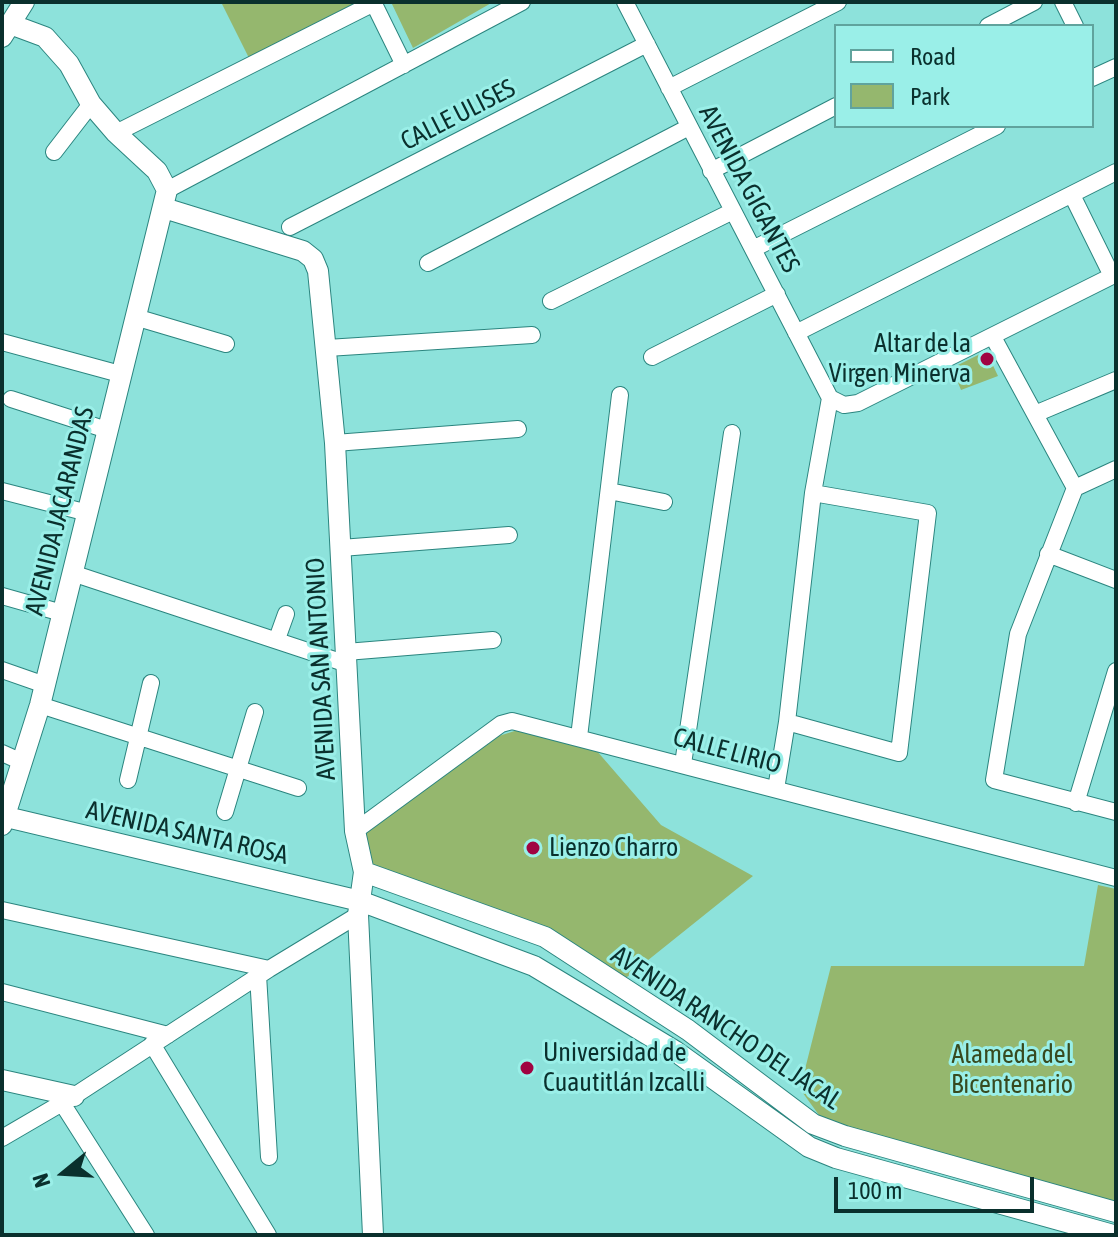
<!DOCTYPE html>
<meta charset="utf-8">
<style>
body{margin:0}
#map{position:relative;width:1118px;height:1237px;overflow:hidden;background:#8de2db;font-family:"Asap Condensed",sans-serif}
canvas{display:block}
.frame{position:absolute;inset:0;border:4px solid #0a302d;pointer-events:none}
.legend{position:absolute;left:834px;top:24px;width:260px;height:104px;box-sizing:border-box;background:#9aefe8;border:2px solid #60a39d;margin:0;padding:10px 14px;list-style:none;font-size:24px;color:#0a302d}
.legend li{display:flex;align-items:center;gap:16px;height:40px}
.legend b{width:40px;border:2px solid #60a39d}
.north{position:absolute;left:24px;top:1133px;width:80px;height:80px;-webkit-text-stroke:6px #9aefe8;paint-order:stroke;rotate:252deg;font-size:22px;font-weight:700;line-height:32px;text-align:center;color:#0a302d}
.north::after{content:'';display:block;margin:auto;width:28px;height:36px;background:#0a302d;clip-path:polygon(50% 0,100% 100%,50% 72%,0 100%)}
.scale{position:absolute;left:834px;top:1177px;width:200px;height:36px;box-sizing:border-box;border:4px solid #0a302d;border-top:0;padding-left:10px;font-size:24px;line-height:28px;white-space:nowrap;color:#0a302d;-webkit-text-stroke:6px #9aefe8;paint-order:stroke}
</style>
<div id="map">
<canvas width="1118" height="1237"></canvas>
<div class="frame"></div>
<ul class="legend">
<li><b style="height:10px;background:#fff"></b>Road</li>
<li><b style="height:22px;background:#95b76e"></b>Park</li>
</ul>
<div class="north">N</div>
<div class="scale">100 m</div>
</div>
<script>
const g = document.querySelector('canvas').getContext('2d');
g.lineJoin = 'round';
function fill(path, color) {
  g.fillStyle = color;
  g.fill(path, 'evenodd');
}
function poly(rows) {
  const path = new Path2D();
  for (const r of rows) {
    path.moveTo(r[0], r[1]);
    for (let i = 2; i < r.length; i += 2) path.lineTo(r[i], r[i + 1]);
  }
  return path;
}
function stroke(path, color, width, dash) {
  g.strokeStyle = color;
  g.lineWidth = width;
  g.lineCap = dash ? 'butt' : 'round';
  g.setLineDash(dash || []);
  g.stroke(path);
}
function write(font, color, halo, rows, align = 'center') {
  g.font = font + ' "Asap Condensed",sans-serif';
  g.lineWidth = 6;
  g.setLineDash([]);
  g.textBaseline = 'middle';
  g.strokeStyle = halo;
  g.fillStyle = color;
  for (const [text, x, y, turn = 0] of rows) {
    g.save();
    g.translate(x, y);
    g.rotate((+turn || 0) * Math.PI / 180);
    g.textAlign = isNaN(turn) ? turn : align;
    if (halo) g.strokeText(text, 0, 0);
    g.fillText(text, 0, 0);
    g.restore();
  }
}
const green = poly([
 [221,2,358,2,249,58],
 [391,2,493,2,413,48],
 [986,351,998,376,961,390,952,368],
 [524,728,590,743,661,825,753,876,622,981,368,866,361,830,480,742],
 [1098,885,1116,889,1116,1207,824,1122,800,1089,831,966,1084,966]
]);
const minor = poly([
 [625,2,830,398],
 [1063,2,1075,26],
 [988,26,1034,2],
 [1092,78,1116,67],
 [669,88,838,2],
 [116,133,370,5,375,6,404,65],
 [54,152,91,104],
 [711,171,836,106],
 [167,190,522,2],
 [1072,195,1112,276],
 [290,227,647,44],
 [753,249,997,126],
 [428,263,689,127],
 [551,301,733,211],
 [135,317,226,344],
 [796,333,1116,172],
 [993,337,1075,488],
 [2,342,120,374],
 [327,348,532,335],
 [652,357,777,294],
 [830,398,844,405,858,403,1116,274],
 [11,399,107,430],
 [1035,414,1116,380],
 [335,443,518,429],
 [1075,488,1018,634,994,780,1116,812],
 [1075,488,1116,469],
 [2,491,88,513],
 [609,491,664,502],
 [341,548,509,535],
 [1048,554,1116,580],
 [72,573,347,664],
 [2,596,62,613],
 [277,639,286,614],
 [346,652,493,640],
 [2,670,45,685],
 [40,705,298,788],
 [787,722,899,753,928,513,813,493],
 [579,737,620,395],
 [2,753,22,762],
 [683,764,732,433],
 [128,780,151,683],
 [776,789,787,722,813,493,830,398],
 [1076,803,1116,671],
 [225,812,255,712],
 [355,831,501,724,512,721,1116,878],
 [2,910,269,969],
 [258,975,269,1157],
 [2,992,168,1035],
 [152,1044,268,1235],
 [62,1103,146,1235],
 [2,1138,74,1096,269,969,358,915]
]);
const tertiary = poly([
 [2,37,24,2],
 [164,208,303,251,313,259,318,271,335,443,355,831,364,872,358,915,373,1235],
 [2,816,360,901,534,966,675,1051,809,1147,836,1158,1113,1235],
 [2,825,40,705,167,190,157,171,116,133,91,104,69,64,45,37,10,24],
 [364,872,545,937,688,1030,813,1124,845,1136,1116,1212],
 [2,1080,74,1096]
]);
const markers = [
 [987,359,8,"#a00341"],
 [533,848,8,"#a00341"],
 [527,1068,8,"#a00341"]
];
const streetNames = [
 ["CALLE ULISES",458,115,-27],
 ["AVENIDA GIGANTES",749,189,62],
 ["AVENIDA JACARANDAS",60,511,-76],
 ["AVENIDA SAN ANTONIO",321,669,-93],
 ["CALLE LIRIO",727,751,15],
 ["AVENIDA SANTA ROSA",187,833,13],
 ["AVENIDA RANCHO DEL JACAL",726,1028,34]
];
const poiNames = [
 ["Altar de la",971,344,"right"],
 ["Virgen Minerva",971,374,"right"],
 ["Lienzo Charro",549,848],
 ["Universidad de",543,1053],
 ["Cuautitlán Izcalli",543,1083]
];
const parkNames = [
 ["Alameda del",1012,1055],
 ["Bicentenario",1012,1085]
];
fill(green, '#95b76e');
stroke(minor, '#2b857f', 18);
stroke(tertiary, '#2b857f', 22);
stroke(minor, '#fff', 16);
stroke(tertiary, '#fff', 20);
for (const [x, y, r, color] of markers) {
  const dot = new Path2D();
  dot.arc(x, y, r, 0, 2 * Math.PI);
  g.fillStyle = color;
  g.fill(dot);
  stroke(dot, '#9aefe8', 3);
}
write('26px', '#0a302d', '#9aefe8', streetNames);
write('26px', '#0a302d', '#9aefe8', poiNames, 'left');
write('26px', '#374a1f', '#9aefe8', parkNames);
</script>
